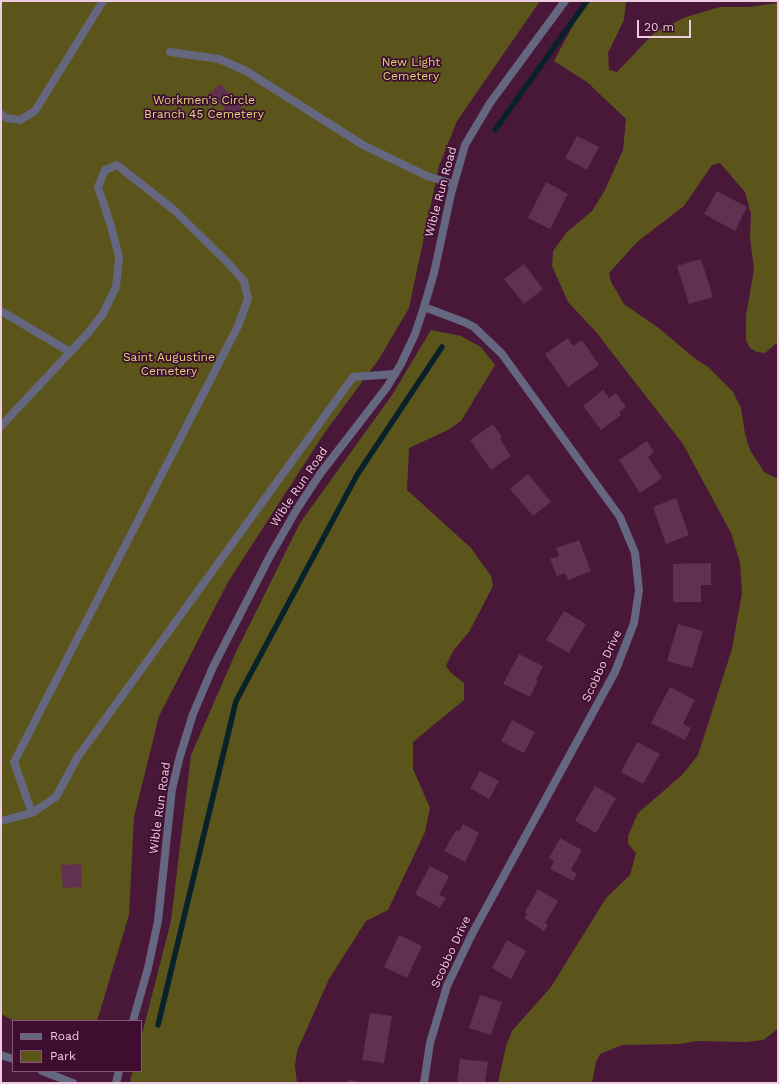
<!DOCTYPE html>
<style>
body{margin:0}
#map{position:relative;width:779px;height:1084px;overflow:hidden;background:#491839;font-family:"Work Sans",sans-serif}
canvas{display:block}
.frame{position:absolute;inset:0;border:2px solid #ecccde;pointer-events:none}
.legend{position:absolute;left:12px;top:1020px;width:130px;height:52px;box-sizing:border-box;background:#3e0d2f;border:1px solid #845975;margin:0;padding:5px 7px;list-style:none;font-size:12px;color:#ecccde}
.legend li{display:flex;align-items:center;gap:8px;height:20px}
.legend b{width:20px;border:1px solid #845975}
.scale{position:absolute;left:637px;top:20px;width:54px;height:18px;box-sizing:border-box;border:2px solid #ecccde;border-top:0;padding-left:5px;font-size:12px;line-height:14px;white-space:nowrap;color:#ecccde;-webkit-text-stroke:3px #3e0d2f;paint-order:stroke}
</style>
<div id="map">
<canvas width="779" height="1084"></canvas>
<div class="frame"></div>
<ul class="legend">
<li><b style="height:5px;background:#65667f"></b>Road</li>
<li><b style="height:11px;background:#5b551c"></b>Park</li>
</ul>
<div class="scale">20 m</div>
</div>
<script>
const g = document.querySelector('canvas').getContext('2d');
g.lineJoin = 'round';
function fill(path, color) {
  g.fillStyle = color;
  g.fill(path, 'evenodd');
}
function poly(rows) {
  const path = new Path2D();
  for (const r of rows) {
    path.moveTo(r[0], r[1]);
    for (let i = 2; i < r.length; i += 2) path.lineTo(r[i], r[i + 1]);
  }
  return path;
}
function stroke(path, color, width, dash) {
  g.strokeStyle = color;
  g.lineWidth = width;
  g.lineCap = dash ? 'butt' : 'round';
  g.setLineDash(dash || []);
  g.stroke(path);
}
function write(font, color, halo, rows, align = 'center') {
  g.font = font + ' "Work Sans",sans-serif';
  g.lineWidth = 3.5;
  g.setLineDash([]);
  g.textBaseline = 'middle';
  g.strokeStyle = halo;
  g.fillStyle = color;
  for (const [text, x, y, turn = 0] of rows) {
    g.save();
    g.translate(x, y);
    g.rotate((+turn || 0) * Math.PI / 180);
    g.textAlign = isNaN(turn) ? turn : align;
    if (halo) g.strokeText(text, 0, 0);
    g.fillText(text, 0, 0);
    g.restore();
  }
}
const green = poly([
 [1,1,540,1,457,121,439,166,409,308,379,359,325,432,228,582,159,716,134,817,129,915,97,1021,14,1021,1,1014],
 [586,1,626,1,624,20,608,53,609,70,617,72,655,32,686,17,720,7,749,7,778,3,778,342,765,353,757,352,750,348,746,340,746,316,754,269,750,238,751,214,745,192,720,163,712,165,684,206,637,242,609,273,611,282,624,304,660,329,693,357,708,367,733,392,741,408,745,434,750,450,764,472,778,479,778,1029,763,1040,746,1042,697,1041,680,1044,622,1045,600,1054,596,1062,592,1083,498,1083,506,1046,512,1031,551,987,606,898,630,875,636,853,628,844,628,836,638,813,682,775,698,755,732,649,742,593,740,562,731,533,683,444,596,332,568,302,552,266,553,251,567,232,592,211,605,190,623,150,626,119,587,82,554,61],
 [431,330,461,336,481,347,495,365,461,421,448,430,409,448,407,490,471,548,491,576,493,586,469,632,453,651,446,666,451,673,464,683,464,700,413,742,413,769,430,808,425,832,388,910,366,921,329,979,297,1051,295,1066,297,1083,134,1083,130,1081,133,1071,141,1071,141,1038,171,921,191,755,236,652,300,523,392,395]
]);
const stream = poly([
 [495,130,587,1],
 [158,1025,236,701,357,475,442,347]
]);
const building = poly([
 [220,84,242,108,233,117,210,93],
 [577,136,599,147,587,170,565,158],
 [546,182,568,194,550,229,528,218],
 [717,191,747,207,735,231,704,214],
 [701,259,713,297,689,304,677,266],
 [524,264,543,289,524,304,504,279],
 [568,338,573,346,582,340,599,365,568,387,545,354],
 [603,390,609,398,616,393,626,407,619,412,621,415,601,430,583,406],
 [493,424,502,437,500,439,511,456,491,470,470,440],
 [647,441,654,452,648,457,662,478,640,493,619,460],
 [528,474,551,502,533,516,510,489],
 [676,498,689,535,666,544,653,507],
 [579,540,591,571,568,580,565,573,557,576,550,559,559,556,556,548],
 [711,563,711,585,701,585,701,602,673,602,673,564],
 [564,611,586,624,569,653,546,640],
 [678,624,703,631,692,668,667,661],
 [519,654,543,666,536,680,538,681,530,697,503,684],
 [670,687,695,700,683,724,691,728,685,740,651,723],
 [512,720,535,732,524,753,501,741],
 [637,742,660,754,643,784,621,772],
 [480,771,499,781,489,799,470,788],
 [595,786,616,798,596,833,575,821],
 [463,824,479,833,465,862,444,851,456,830,459,831],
 [560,838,582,850,571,870,577,874,573,881,550,869,554,861,549,858],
 [81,864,82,887,63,888,61,865],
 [430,866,449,876,439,895,446,898,440,908,415,894],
 [538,889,558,901,545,923,548,925,544,931,524,918,527,914,525,912],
 [399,935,422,946,407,978,384,967],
 [507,940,526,951,511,979,492,968],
 [480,995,502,1002,491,1035,469,1028],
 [370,1013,392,1016,384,1063,362,1060],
 [460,1059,488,1062,485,1082,457,1083],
 [348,1080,361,1082,361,1083,348,1083]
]);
const service = poly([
 [170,52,219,59,246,71,363,145,427,176,453,184],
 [1,114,6,118,20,120,35,111,103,1],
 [1,311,70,352],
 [1,426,88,333,103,314,116,287,119,257,111,226,98,187,105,170,117,165,174,210,228,263,244,281,248,299,238,326,14,762,32,813],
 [1,821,32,813,56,797,77,758,353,377,395,374]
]);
const minor = poly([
 [1,1055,13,1059],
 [42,1071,73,1083],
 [424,1083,430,1043,447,986,472,934,615,672,634,623,639,590,635,553,620,517,502,354,474,327,464,322,424,307]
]);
const tertiary = poly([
 [133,1021,148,968,158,921,172,789,180,756,193,714,213,667,270,556,297,509,320,474,387,387,401,364,415,334,424,307,434,273,451,194,465,145,490,103,565,1],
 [116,1083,119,1071]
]);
const parkNames = [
 ["New Light",411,62],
 ["Cemetery",411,76],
 ["Workmen's Circle",204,100],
 ["Branch 45 Cemetery",204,114],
 ["Saint Augustine",169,357],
 ["Cemetery",169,371]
];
const streetNames = [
 ["Wible Run Road",441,192,-75],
 ["Wible Run Road",299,487,-56],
 ["Scobbo Drive",602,666,-65],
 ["Wible Run Road",160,808,-82],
 ["Scobbo Drive",451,952,-65]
];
fill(green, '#5b551c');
stroke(stream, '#09222a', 5.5);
fill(building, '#623050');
stroke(service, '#65667f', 8);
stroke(minor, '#65667f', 8);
stroke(tertiary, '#65667f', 8);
write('12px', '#dfd579', '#3e0d2f', parkNames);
write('12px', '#ecccde', '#3e0d2f', streetNames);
</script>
